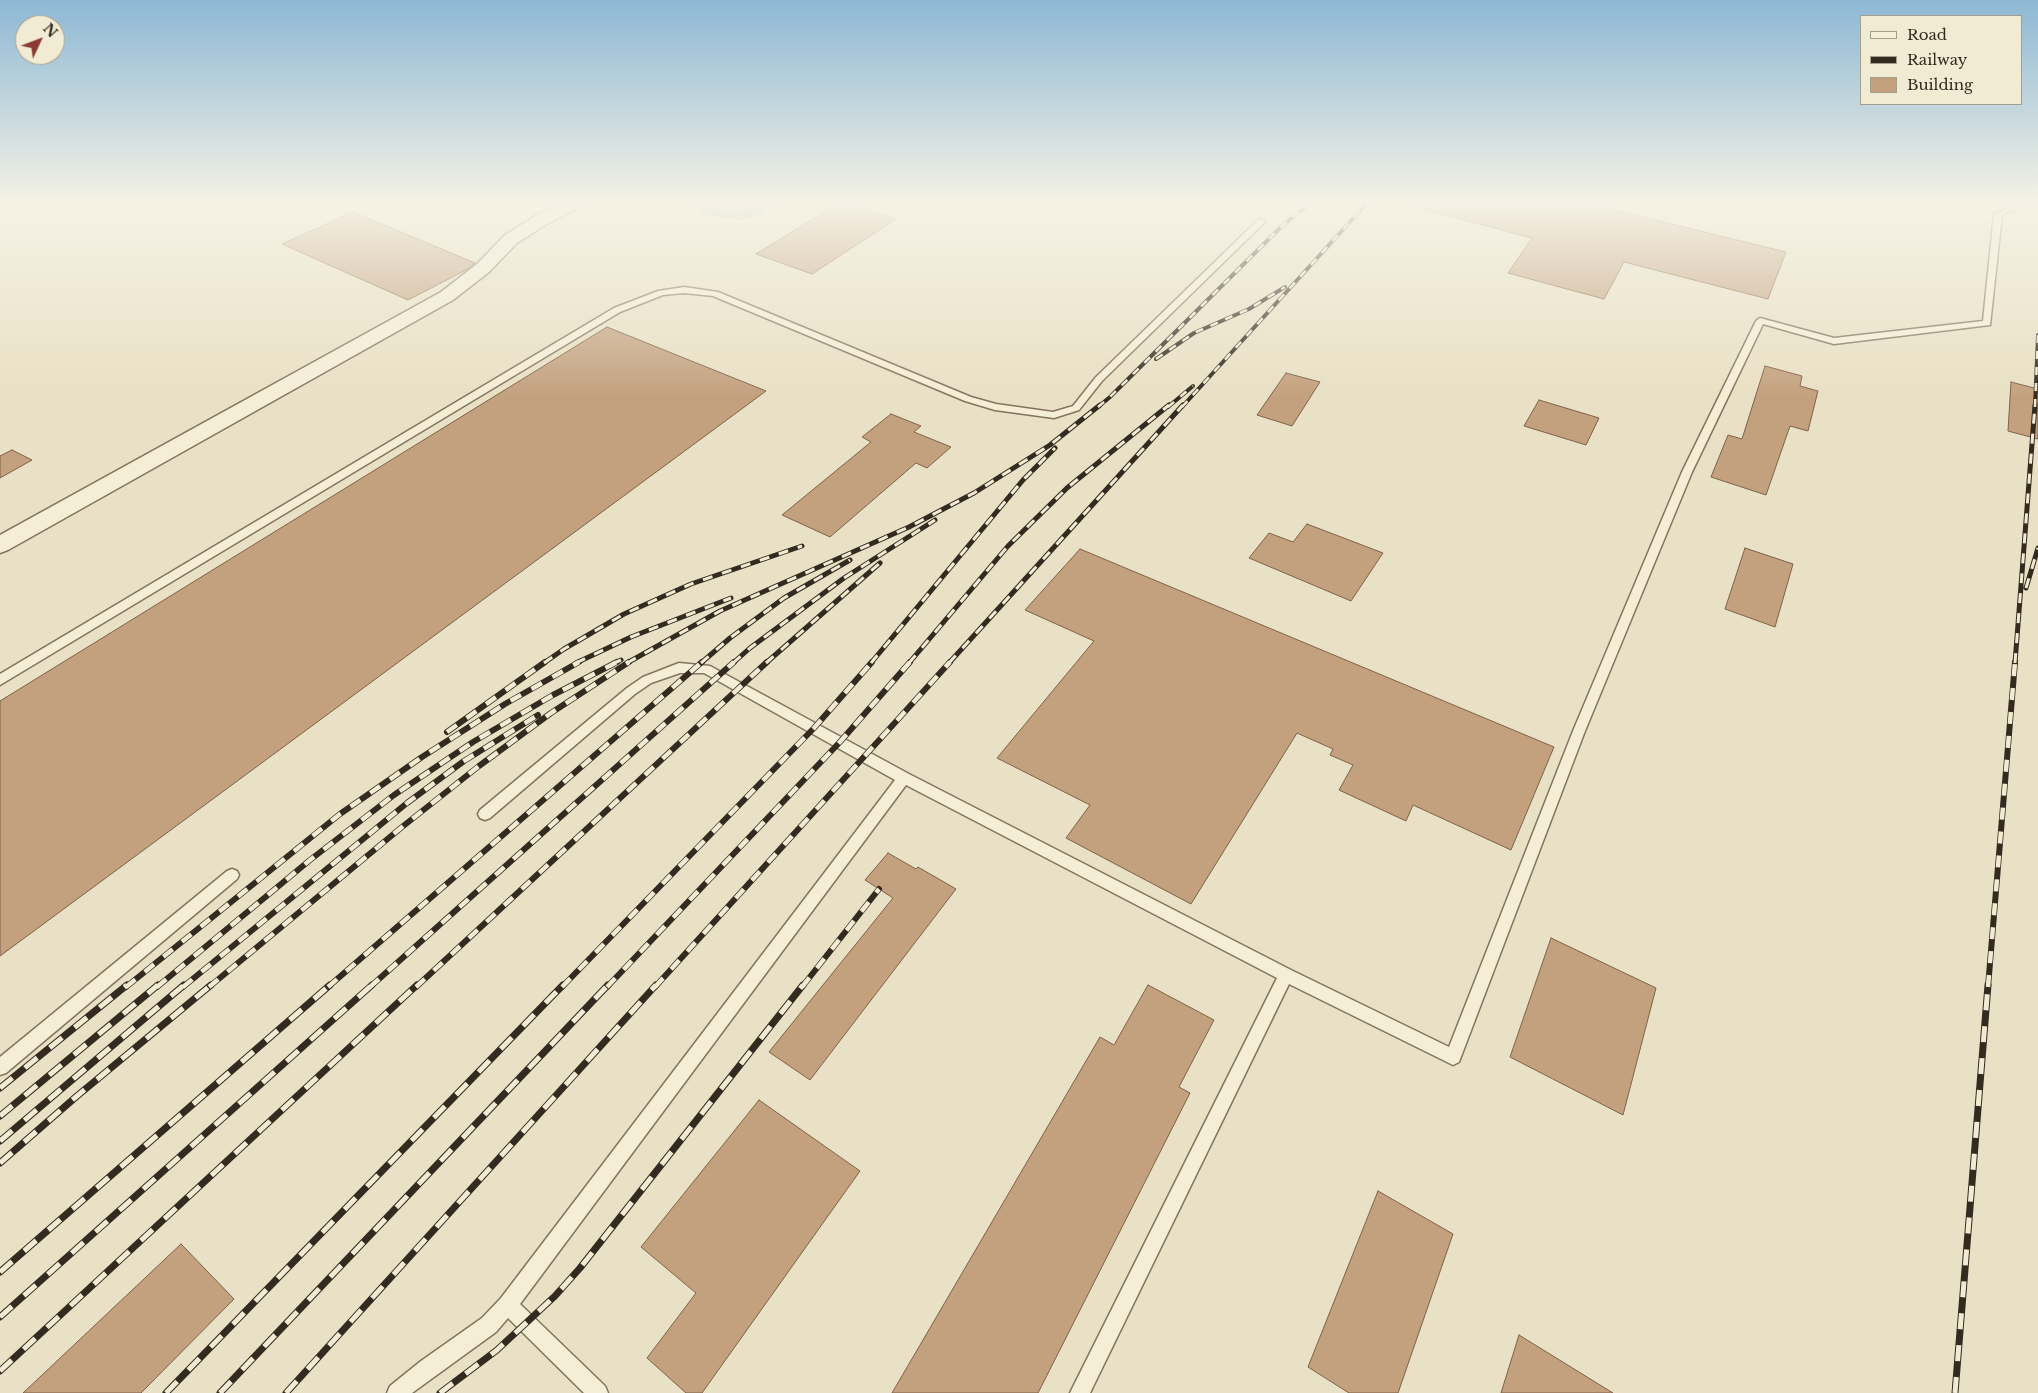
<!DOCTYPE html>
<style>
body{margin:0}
#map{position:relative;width:2038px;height:1393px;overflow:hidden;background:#e9e1c5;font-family:"Libre Baskerville",serif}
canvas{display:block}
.legend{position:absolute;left:1860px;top:15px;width:162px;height:90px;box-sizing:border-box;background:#f1ebd4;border:1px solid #a59e8c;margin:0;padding:6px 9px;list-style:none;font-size:15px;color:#332b1f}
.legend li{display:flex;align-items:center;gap:10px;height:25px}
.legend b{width:25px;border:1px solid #a59e8c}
.north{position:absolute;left:15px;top:15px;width:50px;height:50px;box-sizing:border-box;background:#f1ebd4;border:1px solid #a59e8c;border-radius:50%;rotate:47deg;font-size:14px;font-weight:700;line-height:20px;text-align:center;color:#332b1f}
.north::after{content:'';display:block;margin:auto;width:18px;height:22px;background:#8a3b34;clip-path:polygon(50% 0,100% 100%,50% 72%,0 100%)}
</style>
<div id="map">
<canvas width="2038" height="1393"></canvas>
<ul class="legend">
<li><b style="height:6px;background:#f5eed7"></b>Road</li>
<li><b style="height:6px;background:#332b1f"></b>Railway</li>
<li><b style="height:14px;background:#c3a17f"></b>Building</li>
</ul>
<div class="north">N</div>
</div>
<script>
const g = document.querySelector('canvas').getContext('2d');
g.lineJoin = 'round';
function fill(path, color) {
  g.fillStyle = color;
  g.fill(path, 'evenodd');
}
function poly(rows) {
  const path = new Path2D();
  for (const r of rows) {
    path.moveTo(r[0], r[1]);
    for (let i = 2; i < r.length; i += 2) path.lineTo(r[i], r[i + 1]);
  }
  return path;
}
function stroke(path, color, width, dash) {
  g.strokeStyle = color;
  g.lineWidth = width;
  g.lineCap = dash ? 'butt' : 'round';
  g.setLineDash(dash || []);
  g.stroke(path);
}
const water = poly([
 [699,202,776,202,758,214,739,219,705,214,700,208,699,202]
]);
const building = poly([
 [841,202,896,219,812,274,756,254,841,202],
 [1419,202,1582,202,1786,252,1768,299,1624,262,1604,299,1508,273,1532,238,1418,208,1419,202],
 [353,212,475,263,466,270,408,300,282,244,353,212],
 [607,327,766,391,0,956,0,701,607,327],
 [1765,366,1802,376,1800,386,1818,391,1808,431,1790,426,1766,495,1711,477,1728,435,1742,439,1765,366],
 [1286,373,1320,382,1292,426,1257,415,1286,373],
 [2011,382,2038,389,2038,439,2008,431,2011,382],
 [1539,400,1599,418,1586,445,1524,426,1539,400],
 [891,414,921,426,914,432,951,447,927,468,916,463,830,537,782,515,871,442,862,437,891,414],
 [12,450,32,460,0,478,0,456,12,450],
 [1307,524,1383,553,1351,601,1249,558,1269,533,1293,542,1307,524],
 [1745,548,1793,564,1775,627,1725,609,1745,548],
 [1080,549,1554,747,1511,850,1413,805,1406,821,1339,790,1353,765,1330,755,1333,749,1297,733,1191,904,1066,838,1090,805,997,758,1094,641,1025,610,1080,549],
 [888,853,916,869,918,867,956,889,810,1080,769,1052,893,898,865,880,888,853],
 [1551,938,1656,988,1623,1115,1510,1057,1551,938],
 [1148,985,1214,1020,1179,1087,1190,1093,1038,1393,892,1393,1100,1037,1114,1045,1148,985],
 [759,1100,860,1171,702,1393,686,1393,647,1358,696,1293,641,1247,759,1100],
 [1378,1191,1453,1234,1398,1393,1349,1393,1308,1367,1378,1191],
 [181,1244,234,1299,141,1393,23,1393,181,1244],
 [1519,1335,1613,1393,1501,1393,1519,1335]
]);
const lane = poly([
 [2020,202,2031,202,2002,215,1990,325,1834,344,1763,324,1692,472,1585,731,1459,1062,1453,1065,1447,1062,1289,984,1090,1393,1070,1393,1277,978,906,785,520,1304,605,1386,608,1393,584,1393,508,1318,496,1332,412,1393,387,1393,390,1386,421,1361,482,1318,501,1298,895,780,704,673,680,673,651,683,635,694,490,818,485,820,480,818,478,814,480,810,627,688,643,677,679,663,710,666,909,774,1291,970,1449,1047,1573,731,1682,472,1756,321,1760,318,1834,338,1983,321,1994,214,2020,202],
 [1259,219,1266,221,1102,381,1079,410,1054,418,995,410,965,401,713,296,684,293,663,295,620,312,0,685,0,674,614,308,658,291,684,287,718,292,971,397,996,404,1053,412,1073,406,1096,377,1259,219],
 [232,869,237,871,239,875,237,879,6,1073,0,1075,0,1057,227,871,232,869]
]);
const street = poly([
 [564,202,585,202,583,205,547,224,517,243,489,272,453,300,8,550,0,553,0,535,441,292,477,264,505,235,535,216,564,202]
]);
const railFar3 = poly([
 [1156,359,1194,333,1249,309,1285,287],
 [1098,407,1110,397,1283,225,1312,202],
 [1168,407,1193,386],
 [1182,407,1368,202],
 [2035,407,2038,335]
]);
const railFar2 = poly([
 [2026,588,2038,548],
 [544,663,564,649,624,614,691,584,802,546],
 [576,663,631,637,731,598],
 [614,663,621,660],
 [627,663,720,611,909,527,974,493,1050,445,1100,405],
 [701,663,730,638,784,598,850,560],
 [733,663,750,648,844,578,935,520],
 [766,663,880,563],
 [871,663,1023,480,1055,448],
 [909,663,1008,546,1067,488,1169,405],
 [949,663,1183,405],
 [2015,663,2035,405]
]);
const railFar1 = poly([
 [447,732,545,662],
 [126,987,340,814,422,757,505,704,579,662],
 [157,987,310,860,394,795,473,742,553,695,617,662],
 [183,987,407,803,464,761,538,715],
 [209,987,402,827,479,766,551,713,629,662],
 [328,987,702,662],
 [370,987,734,662],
 [416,987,767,662],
 [562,987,814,728,872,662],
 [607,987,839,743,910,662],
 [655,987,950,662],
 [802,987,879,889],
 [1988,987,2015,662]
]);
const rail = poly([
 [0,1088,127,985],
 [0,1116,158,985],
 [0,1141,184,985],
 [0,1163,77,1096,211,985],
 [0,1272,330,985],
 [0,1317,372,985],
 [0,1371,417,985],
 [166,1393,563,985],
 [220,1393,608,985],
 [286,1393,656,985],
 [440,1393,497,1350,555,1296,580,1268,803,985],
 [1955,1393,1988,985]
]);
fill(water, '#a6bdb8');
stroke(water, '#6e8a85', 1);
fill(building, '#c3a17f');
stroke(building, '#7e6146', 1);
stroke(lane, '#82745d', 3);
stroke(street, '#82745d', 3);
fill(lane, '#f5eed7');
fill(street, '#f5eed7');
stroke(railFar3, '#332b1f', 4);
stroke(railFar2, '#332b1f', 5);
stroke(railFar1, '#332b1f', 6);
stroke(rail, '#332b1f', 7);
stroke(railFar3, '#f1ebd4', 2.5, [8]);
stroke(railFar2, '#f1ebd4', 3, [10]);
stroke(railFar1, '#f1ebd4', 4.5, [12]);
stroke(rail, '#f1ebd4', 5, [16]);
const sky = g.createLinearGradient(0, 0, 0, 397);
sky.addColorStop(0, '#8db8d5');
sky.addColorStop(0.51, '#f5f2e5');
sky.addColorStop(1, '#f5f2e500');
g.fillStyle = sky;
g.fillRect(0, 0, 2038, 397);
</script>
